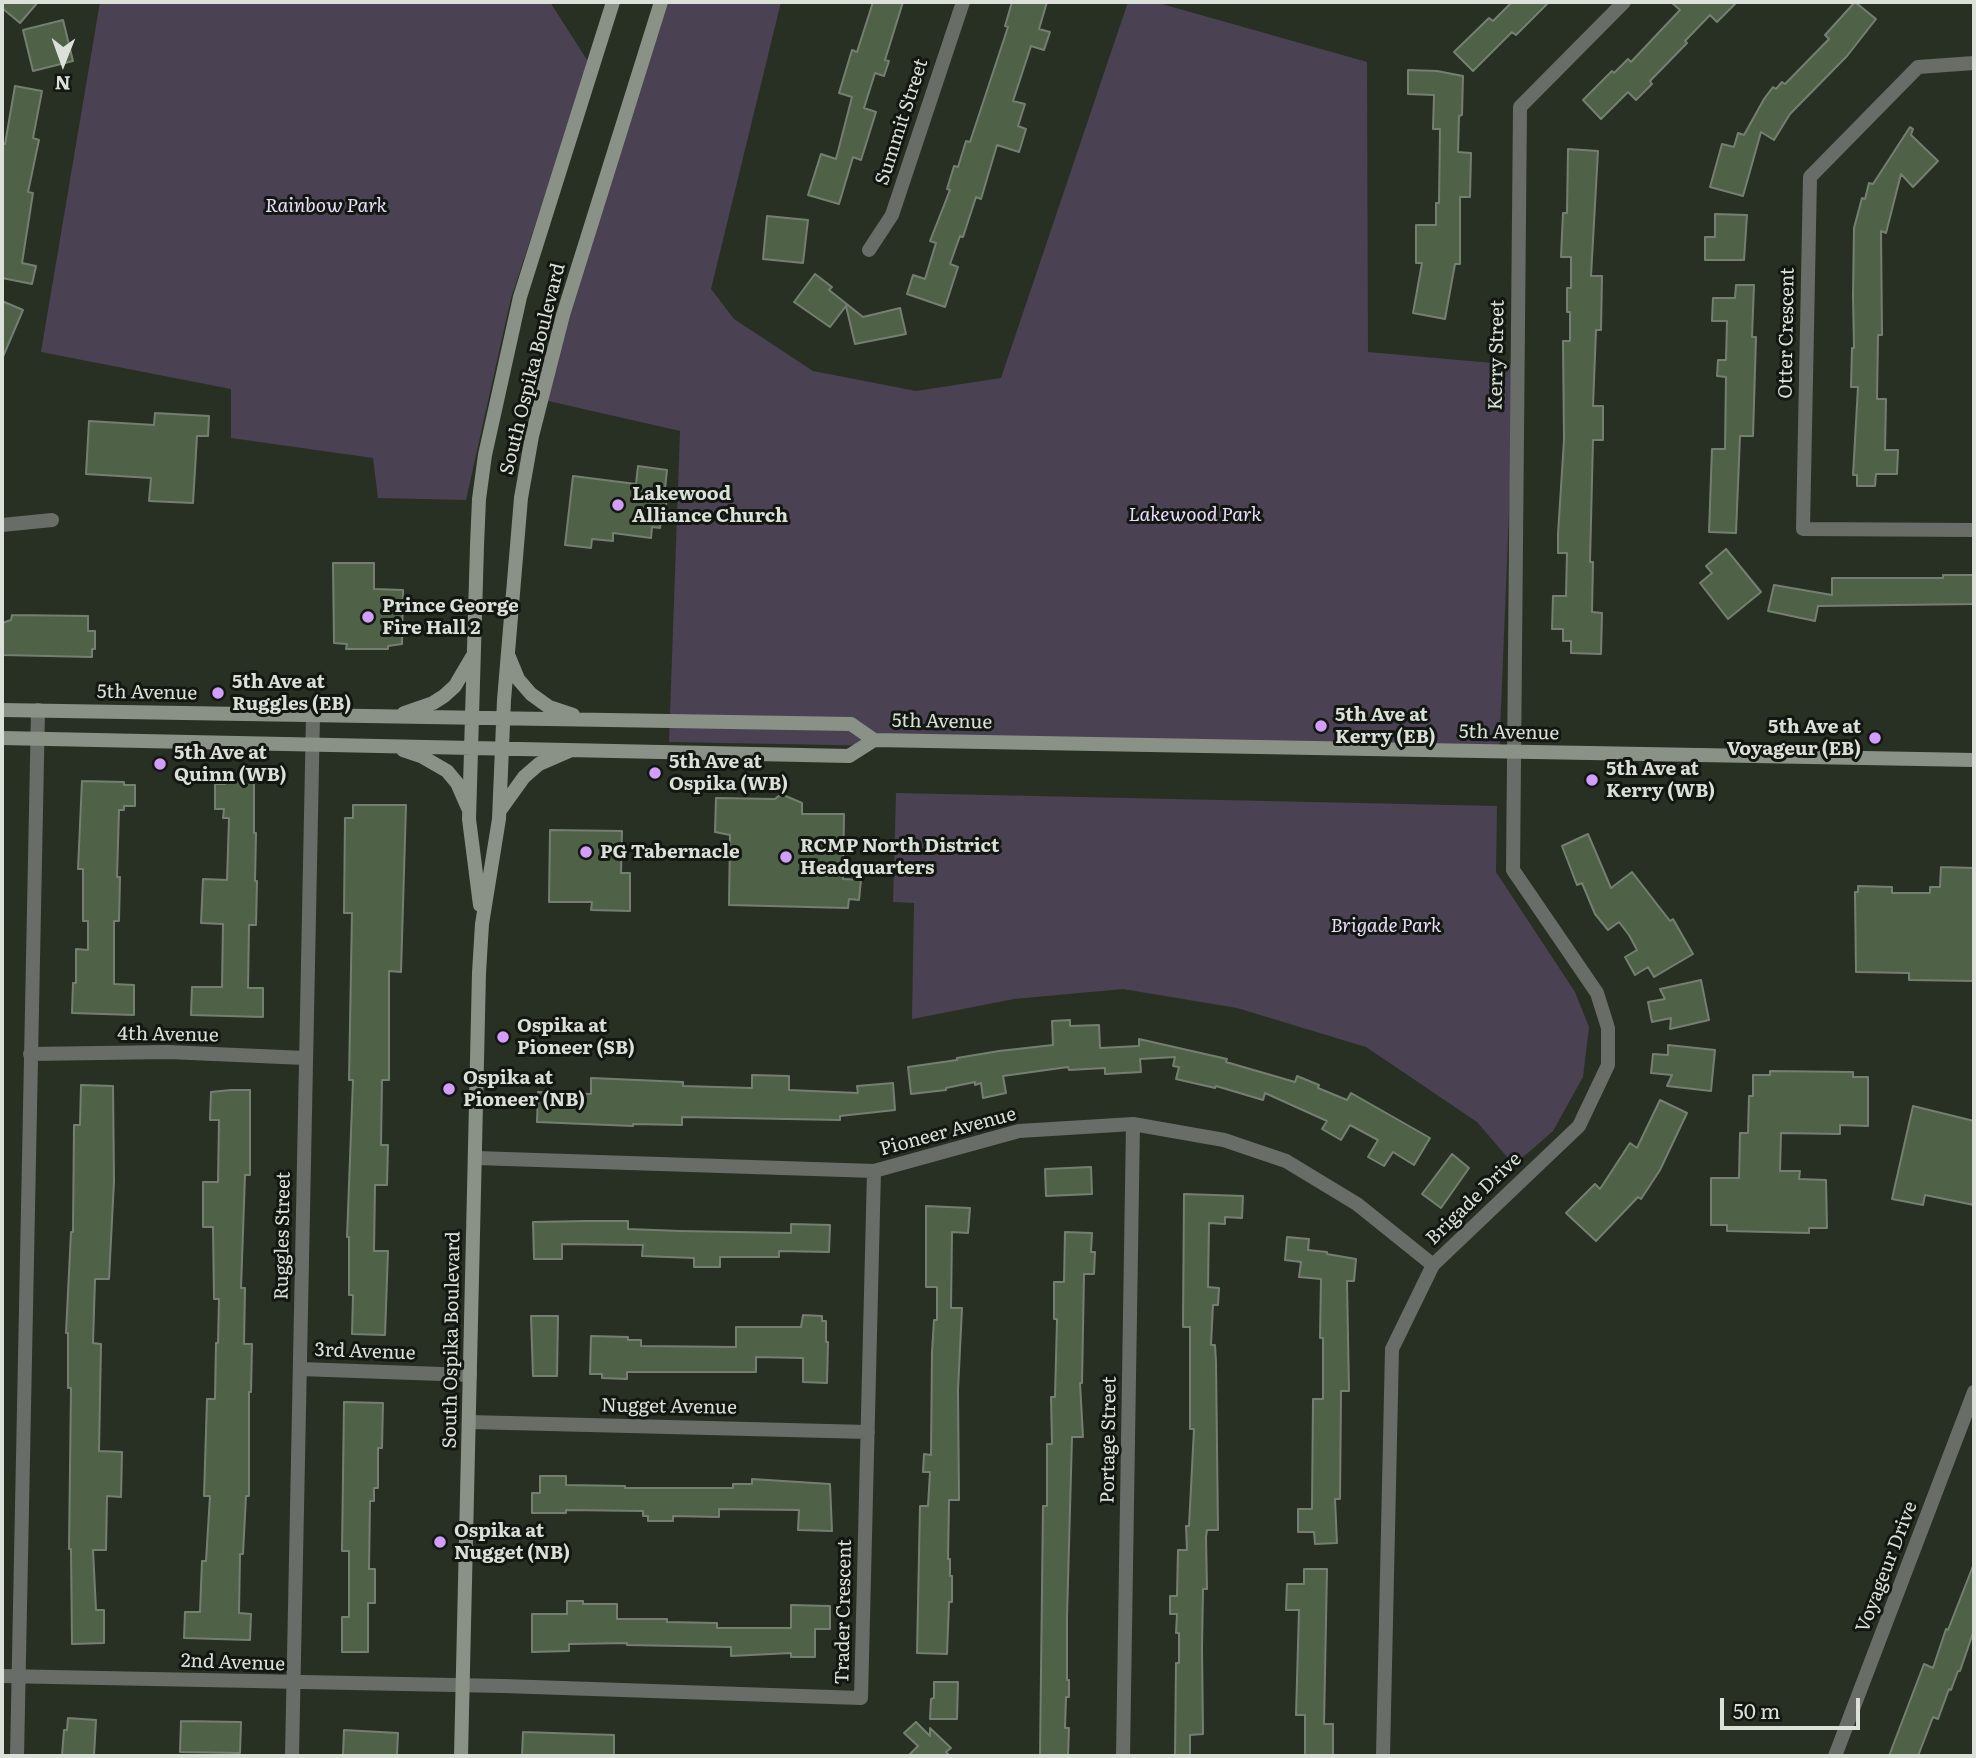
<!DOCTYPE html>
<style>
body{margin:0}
#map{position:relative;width:1976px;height:1758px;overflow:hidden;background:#283024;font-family:Literata,serif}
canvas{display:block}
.frame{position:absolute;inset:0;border:4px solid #dbe0d9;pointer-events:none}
.north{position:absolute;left:28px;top:28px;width:70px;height:70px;-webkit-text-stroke:5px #131711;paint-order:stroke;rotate:181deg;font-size:19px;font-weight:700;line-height:28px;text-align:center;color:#dbe0d9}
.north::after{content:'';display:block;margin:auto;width:24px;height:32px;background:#dbe0d9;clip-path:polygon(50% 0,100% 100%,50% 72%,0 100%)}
.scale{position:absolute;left:1720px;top:1698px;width:140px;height:32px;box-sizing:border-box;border:4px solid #dbe0d9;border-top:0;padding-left:9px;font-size:21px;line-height:24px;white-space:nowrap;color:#dbe0d9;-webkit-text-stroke:5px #131711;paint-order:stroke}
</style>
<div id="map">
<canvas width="1976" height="1758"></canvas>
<div class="frame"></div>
<div class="north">N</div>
<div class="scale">50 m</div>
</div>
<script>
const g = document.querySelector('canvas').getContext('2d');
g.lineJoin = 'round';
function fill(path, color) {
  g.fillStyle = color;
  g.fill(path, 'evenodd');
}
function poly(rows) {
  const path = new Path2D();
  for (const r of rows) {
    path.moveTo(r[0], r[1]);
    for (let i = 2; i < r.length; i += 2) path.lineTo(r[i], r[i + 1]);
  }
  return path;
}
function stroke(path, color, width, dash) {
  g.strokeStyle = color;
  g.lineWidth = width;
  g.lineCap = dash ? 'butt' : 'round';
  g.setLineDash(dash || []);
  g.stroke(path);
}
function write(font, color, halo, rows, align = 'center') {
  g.font = font + ' Literata,serif';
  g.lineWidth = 6;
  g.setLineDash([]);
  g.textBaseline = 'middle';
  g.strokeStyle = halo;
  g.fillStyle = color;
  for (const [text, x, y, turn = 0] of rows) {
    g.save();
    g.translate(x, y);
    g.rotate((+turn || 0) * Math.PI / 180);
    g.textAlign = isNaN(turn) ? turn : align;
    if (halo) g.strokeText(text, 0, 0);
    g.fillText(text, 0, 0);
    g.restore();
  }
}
const green = poly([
 [100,2,550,2,589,63,511,298,466,500,378,498,373,458,231,438,231,389,41,352],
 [662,2,781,2,711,289,734,319,813,371,916,391,1001,378,1128,2,1155,2,1367,62,1368,352,1515,365,1499,757,669,742,680,431,531,397],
 [896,793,1497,806,1496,872,1575,992,1589,1027,1583,1077,1553,1131,1514,1165,1477,1122,1366,1047,1237,1008,1123,989,1014,999,912,1019,914,903,893,902]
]);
const building = poly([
 [2,2,38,2,20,23,2,8,2,2],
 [873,2,903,2,885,60,889,61,884,76,875,73,864,108,876,112,861,160,853,157,839,204,808,195,821,154,836,159,852,97,839,93,852,50,857,52,873,2],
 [1012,2,1047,2,1039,29,1050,32,1044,50,1031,46,1013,101,1025,104,1018,126,1026,129,1019,152,997,145,981,199,976,197,963,237,960,236,950,264,958,267,945,307,907,294,913,275,925,279,936,243,930,241,950,190,947,189,954,166,958,167,966,141,970,142,1008,27,1005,26,1012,2],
 [1512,2,1549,2,1516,35,1512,32,1473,71,1454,52,1489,18,1493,21,1512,2],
 [1671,2,1737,2,1717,22,1710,15,1685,41,1687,43,1650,81,1652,84,1636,100,1628,92,1601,119,1583,100,1612,71,1614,73,1628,59,1631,62,1680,10,1671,2],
 [1855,2,1876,19,1847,56,1790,114,1774,140,1761,132,1743,196,1710,187,1722,144,1734,147,1738,133,1744,135,1764,99,1773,87,1776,89,1782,82,1785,84,1829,39,1825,35,1855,2],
 [63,20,73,61,33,71,23,30,63,20],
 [1408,70,1437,71,1463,76,1462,115,1459,116,1458,152,1471,153,1470,197,1460,197,1460,264,1455,264,1445,319,1413,313,1422,263,1416,263,1416,225,1436,225,1436,203,1439,203,1440,129,1433,129,1434,95,1408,94,1408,70],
 [15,86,42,91,33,138,39,140,28,192,33,193,22,263,36,266,32,284,2,278,2,143,5,144,15,86],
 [1910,127,1913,129,1911,135,1938,161,1913,187,1901,174,1886,233,1881,231,1882,335,1878,335,1877,399,1886,399,1885,450,1898,450,1897,474,1876,474,1875,486,1857,486,1857,475,1853,475,1858,387,1851,387,1852,348,1854,348,1853,296,1854,228,1862,198,1865,199,1869,183,1873,184,1910,127],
 [1568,149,1598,151,1591,276,1602,276,1601,330,1596,330,1593,406,1603,406,1603,440,1593,440,1590,562,1593,562,1592,612,1602,613,1601,654,1571,653,1571,641,1563,641,1563,629,1552,629,1553,596,1566,596,1567,553,1558,553,1558,534,1564,440,1563,341,1570,341,1570,312,1567,312,1567,288,1571,288,1571,257,1561,257,1563,213,1567,213,1568,149],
 [1715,214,1747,215,1744,260,1705,260,1705,237,1715,237,1715,214],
 [767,216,808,220,803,263,763,259,767,216],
 [815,274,832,287,829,290,863,317,900,308,906,334,855,344,846,306,830,327,794,302,815,274],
 [1736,285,1754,285,1752,337,1756,337,1753,436,1740,436,1736,533,1709,532,1712,449,1725,449,1726,377,1717,376,1718,360,1726,360,1727,321,1712,321,1713,298,1735,298,1736,285],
 [2,301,23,310,2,359,2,301],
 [155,413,209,416,208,436,197,436,193,503,149,501,151,478,86,474,89,421,154,425,155,413],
 [638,466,667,470,665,489,668,489,664,521,661,520,660,528,652,527,651,538,613,533,613,541,592,539,591,548,565,545,573,476,636,484,638,466],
 [1726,549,1761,592,1728,619,1700,583,1712,573,1706,566,1726,549],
 [333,563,374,563,374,589,403,590,402,644,388,646,388,649,346,649,347,644,334,643,333,563],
 [1943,575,1974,575,1974,604,1818,606,1815,621,1768,611,1774,585,1832,595,1832,578,1943,578,1943,575],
 [12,615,88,616,88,631,95,631,95,649,92,649,92,657,2,655,2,623,11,620,12,615],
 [225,778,254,778,254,833,256,833,255,881,257,881,256,925,249,925,248,988,263,988,263,1017,191,1015,192,987,222,987,223,924,201,923,203,879,227,880,229,818,223,818,224,809,215,809,215,784,225,784,225,778],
 [82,781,124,782,124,785,135,785,135,806,124,806,124,810,119,810,117,877,120,877,119,921,114,921,114,984,134,985,134,1015,72,1013,73,983,76,983,76,949,88,950,88,921,83,921,83,869,78,869,82,781],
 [781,794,802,803,802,814,844,814,843,879,861,880,859,900,849,899,848,908,729,905,730,835,715,832,716,798,775,799,781,794],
 [353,805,406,805,401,972,389,971,389,1080,382,1080,381,1145,388,1145,387,1185,375,1185,374,1251,388,1251,385,1335,352,1334,353,1295,349,1295,349,1237,347,1237,353,1080,349,1080,352,913,344,913,345,818,353,818,353,805],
 [550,830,622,831,621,873,630,873,630,911,591,910,592,902,549,902,550,830],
 [1588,834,1611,888,1632,872,1670,921,1673,919,1693,954,1654,977,1648,967,1635,975,1625,957,1637,950,1629,935,1619,922,1608,930,1595,914,1582,883,1577,885,1562,846,1588,834],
 [1941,867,1974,868,1974,981,1909,980,1909,973,1856,972,1855,892,1858,892,1858,886,1892,887,1892,893,1930,893,1930,887,1940,887,1941,867],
 [1701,980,1709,1020,1670,1029,1671,1018,1652,1022,1648,1002,1665,999,1660,989,1701,980],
 [1070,1020,1070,1026,1099,1025,1100,1048,1139,1046,1139,1039,1227,1059,1226,1062,1295,1082,1297,1076,1319,1085,1318,1088,1347,1100,1351,1093,1430,1138,1414,1165,1393,1152,1384,1166,1368,1157,1378,1140,1350,1125,1341,1140,1322,1129,1327,1121,1265,1093,1263,1100,1216,1086,1215,1088,1176,1079,1179,1067,1173,1066,1175,1057,1140,1059,1141,1072,1105,1074,1105,1068,1069,1070,1068,1067,1003,1076,1006,1093,983,1098,981,1083,975,1085,975,1082,946,1088,946,1090,911,1094,908,1067,957,1060,957,1058,999,1051,1053,1045,1052,1021,1070,1020],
 [1668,1045,1715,1050,1711,1091,1667,1086,1672,1075,1651,1073,1653,1054,1668,1055,1668,1045],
 [1770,1071,1853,1072,1853,1077,1868,1077,1868,1126,1840,1125,1840,1134,1781,1133,1780,1171,1800,1171,1799,1179,1826,1180,1827,1228,1809,1228,1809,1233,1727,1231,1727,1225,1711,1225,1711,1178,1739,1178,1740,1133,1748,1133,1749,1096,1753,1096,1753,1075,1770,1075,1770,1071],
 [752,1075,789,1076,789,1090,858,1093,857,1086,893,1083,895,1110,840,1116,840,1120,682,1117,682,1125,633,1124,633,1126,537,1122,538,1092,591,1094,591,1078,683,1082,683,1086,752,1088,752,1075],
 [81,1085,113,1086,114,1181,109,1279,95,1279,93,1343,101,1344,99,1451,122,1452,121,1497,107,1496,106,1550,93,1550,96,1610,104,1610,104,1643,72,1644,71,1549,69,1549,71,1388,68,1388,68,1333,66,1333,71,1232,73,1232,74,1125,80,1125,81,1085],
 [231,1090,250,1090,250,1175,245,1175,241,1288,245,1288,244,1344,252,1344,251,1392,249,1392,249,1496,246,1496,243,1554,240,1554,239,1613,251,1614,250,1640,184,1638,185,1612,200,1612,202,1561,206,1561,210,1496,204,1496,207,1399,215,1399,216,1343,218,1343,219,1299,214,1299,213,1227,203,1227,203,1182,218,1182,219,1120,210,1120,211,1092,231,1090],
 [1660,1100,1687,1113,1660,1170,1641,1199,1638,1197,1596,1241,1566,1213,1595,1184,1600,1189,1630,1143,1637,1148,1660,1100],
 [1913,1106,1974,1121,1974,1205,1925,1195,1923,1205,1892,1199,1913,1106],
 [1452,1154,1469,1168,1441,1208,1422,1194,1452,1154],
 [1091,1167,1092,1194,1046,1196,1045,1169,1091,1167],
 [1184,1194,1243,1196,1242,1218,1225,1217,1225,1224,1209,1223,1208,1287,1219,1288,1218,1305,1213,1305,1211,1345,1215,1345,1216,1362,1218,1530,1207,1530,1206,1537,1207,1589,1203,1589,1202,1648,1203,1734,1190,1735,1190,1756,1175,1756,1176,1663,1179,1663,1179,1633,1176,1633,1177,1614,1170,1614,1170,1596,1177,1596,1178,1550,1187,1550,1186,1526,1189,1526,1194,1429,1190,1429,1190,1327,1183,1327,1184,1194],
 [926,1206,970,1208,968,1233,952,1232,951,1308,962,1308,958,1390,959,1500,949,1500,948,1559,950,1559,950,1576,952,1576,952,1602,949,1602,947,1654,917,1653,920,1506,928,1506,930,1472,923,1472,924,1454,931,1455,932,1352,934,1320,937,1320,937,1287,926,1287,926,1206],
 [586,1221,628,1221,628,1229,680,1231,791,1233,791,1224,830,1225,829,1252,779,1251,779,1257,720,1257,720,1267,694,1267,694,1258,642,1256,643,1245,562,1244,562,1259,534,1259,533,1222,586,1221],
 [1065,1232,1092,1233,1091,1252,1095,1252,1094,1274,1084,1274,1082,1383,1080,1383,1083,1437,1072,1437,1067,1617,1067,1680,1069,1680,1069,1697,1066,1697,1065,1728,1069,1728,1068,1756,1040,1756,1043,1506,1047,1506,1047,1444,1052,1444,1051,1397,1055,1397,1057,1319,1054,1319,1054,1282,1064,1282,1065,1232],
 [1287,1237,1309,1239,1308,1250,1327,1252,1327,1254,1356,1259,1354,1281,1347,1281,1349,1391,1341,1391,1340,1499,1335,1499,1337,1543,1315,1544,1314,1532,1298,1532,1298,1509,1312,1509,1313,1399,1323,1399,1323,1338,1320,1338,1321,1279,1299,1277,1301,1262,1285,1260,1287,1237],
 [803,1315,822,1316,822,1321,826,1321,826,1342,828,1342,827,1383,803,1382,803,1358,756,1357,756,1372,627,1372,627,1379,602,1378,602,1374,590,1374,591,1336,628,1337,628,1340,641,1340,641,1346,736,1347,736,1327,801,1327,803,1315],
 [531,1316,558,1316,557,1376,533,1376,531,1316],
 [344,1402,383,1403,382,1448,378,1448,378,1488,374,1488,374,1501,370,1501,369,1569,375,1569,375,1603,368,1603,368,1652,342,1652,342,1617,349,1617,349,1551,342,1551,344,1402],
 [540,1476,566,1476,566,1485,625,1486,625,1488,733,1488,733,1484,752,1484,752,1479,830,1484,832,1531,798,1530,799,1510,719,1509,719,1517,673,1516,673,1521,648,1521,648,1516,643,1516,643,1511,566,1510,566,1513,532,1513,532,1493,540,1493,540,1476],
 [1973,1566,1974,1630,1960,1671,1958,1671,1951,1690,1949,1689,1938,1719,1933,1717,1918,1756,1889,1756,1924,1664,1933,1668,1946,1629,1948,1630,1973,1566],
 [1304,1569,1327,1569,1324,1724,1333,1724,1333,1756,1305,1756,1305,1715,1296,1715,1299,1610,1286,1610,1287,1584,1304,1584,1304,1569],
 [567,1601,583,1601,583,1604,617,1604,617,1619,667,1619,667,1622,717,1623,717,1628,791,1628,791,1605,830,1606,830,1629,815,1629,815,1657,791,1657,791,1653,731,1656,731,1647,627,1645,627,1643,569,1644,569,1651,532,1652,532,1614,567,1614,567,1601],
 [934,1682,958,1682,957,1719,930,1719,931,1699,934,1698,934,1682],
 [68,1718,96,1720,94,1756,62,1755,64,1730,67,1730,68,1718],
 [181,1721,241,1722,240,1753,180,1752,181,1721],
 [916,1722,930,1736,930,1728,951,1748,946,1752,950,1756,908,1756,918,1746,904,1733,916,1722],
 [344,1730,398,1733,397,1756,343,1756,344,1730],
 [523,1732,614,1735,614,1756,522,1756,523,1732]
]);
const street = poly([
 [1974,63,1918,67,1810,177,1803,529,1974,530],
 [869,250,892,215,963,2],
 [2,525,52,520],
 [30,1054,168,1052,305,1058],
 [476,1158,874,1171,1019,1131,1133,1124,1224,1140,1286,1161,1357,1204,1433,1265],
 [300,1369,470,1375],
 [469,1422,868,1432],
 [2,1676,503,1686,861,1698,874,1171],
 [17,1756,38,710],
 [292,1756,313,716],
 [1123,1756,1133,1124],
 [1383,1756,1392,1349,1433,1265,1579,1126,1608,1065,1608,1028,1597,993,1513,870,1520,107,1624,2],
 [1835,1756,1974,1392]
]);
const secondary = poly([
 [509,657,518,679,531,694,549,707,573,715],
 [2,710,851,724,874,740],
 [404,713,433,703,444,696,455,686,472,657],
 [2,738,849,756,874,740,1974,760],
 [403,750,421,756,447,771,457,783,468,808],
 [501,809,524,777,539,764,569,751],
 [480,905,469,819,477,546,479,499,485,455,520,297,613,2],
 [461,1756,479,973,482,924,499,819,504,700,521,498,532,436,563,315,661,2]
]);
const markers = [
 [618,505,7,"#d29dfd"],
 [368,617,7,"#d29dfd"],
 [218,693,7,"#d29dfd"],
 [1321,726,7,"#d29dfd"],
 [1875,738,7,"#d29dfd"],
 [160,764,7,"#d29dfd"],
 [655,773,7,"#d29dfd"],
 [1592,780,7,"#d29dfd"],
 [586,852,7,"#d29dfd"],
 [786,857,7,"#d29dfd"],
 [503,1037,7,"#d29dfd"],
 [449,1089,7,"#d29dfd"],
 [440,1542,7,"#d29dfd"]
];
const streetNames = [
 ["Summit Street",902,122,-72],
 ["Otter Crescent",1787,333,-89],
 ["Kerry Street",1497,355,-89],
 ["South Ospika Boulevard",533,369,-76],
 ["5th Avenue",147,693,1],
 ["5th Avenue",942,722,1],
 ["5th Avenue",1509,733,1],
 ["4th Avenue",168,1035,1],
 ["Pioneer Avenue",948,1132,-15],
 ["Brigade Drive",1474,1199,-44],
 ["Ruggles Street",283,1236,-89],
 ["South Ospika Boulevard",452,1340,-89],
 ["3rd Avenue",365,1352,2],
 ["Nugget Avenue",669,1407,1],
 ["Portage Street",1109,1440,-89],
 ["Voyageur Drive",1887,1567,-69],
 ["Trader Crescent",844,1612,-89],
 ["2nd Avenue",233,1663,2]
];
const parkNames = [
 ["Rainbow Park",326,206],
 ["Lakewood Park",1195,515],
 ["Brigade Park",1386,926]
];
const poiNames = [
 ["Lakewood",632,494],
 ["Alliance Church",632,516],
 ["Prince George",382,606],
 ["Fire Hall 2",382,628],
 ["5th Ave at",232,682],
 ["Ruggles (EB)",232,704],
 ["5th Ave at",1335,715],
 ["Kerry (EB)",1335,737],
 ["5th Ave at",1861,727,"right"],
 ["Voyageur (EB)",1861,749,"right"],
 ["5th Ave at",174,753],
 ["Quinn (WB)",174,775],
 ["5th Ave at",669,762],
 ["Ospika (WB)",669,784],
 ["5th Ave at",1606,769],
 ["Kerry (WB)",1606,791],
 ["RCMP North District",800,846],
 ["Headquarters",800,868],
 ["PG Tabernacle",600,852],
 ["Ospika at",517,1026],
 ["Pioneer (SB)",517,1048],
 ["Ospika at",463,1078],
 ["Pioneer (NB)",463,1100],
 ["Ospika at",454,1531],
 ["Nugget (NB)",454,1553]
];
fill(green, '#4a4152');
fill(building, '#4f6147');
stroke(building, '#757f71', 2);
stroke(street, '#696d67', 14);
stroke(secondary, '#8a9187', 14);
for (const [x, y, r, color] of markers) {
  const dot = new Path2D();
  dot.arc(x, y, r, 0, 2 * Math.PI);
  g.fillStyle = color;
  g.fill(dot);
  stroke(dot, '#131711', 2.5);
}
write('19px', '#dbe0d9', '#131711', streetNames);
write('italic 19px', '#edddfd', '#131711', parkNames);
write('bold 19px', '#dbe0d9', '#131711', poiNames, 'left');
</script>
